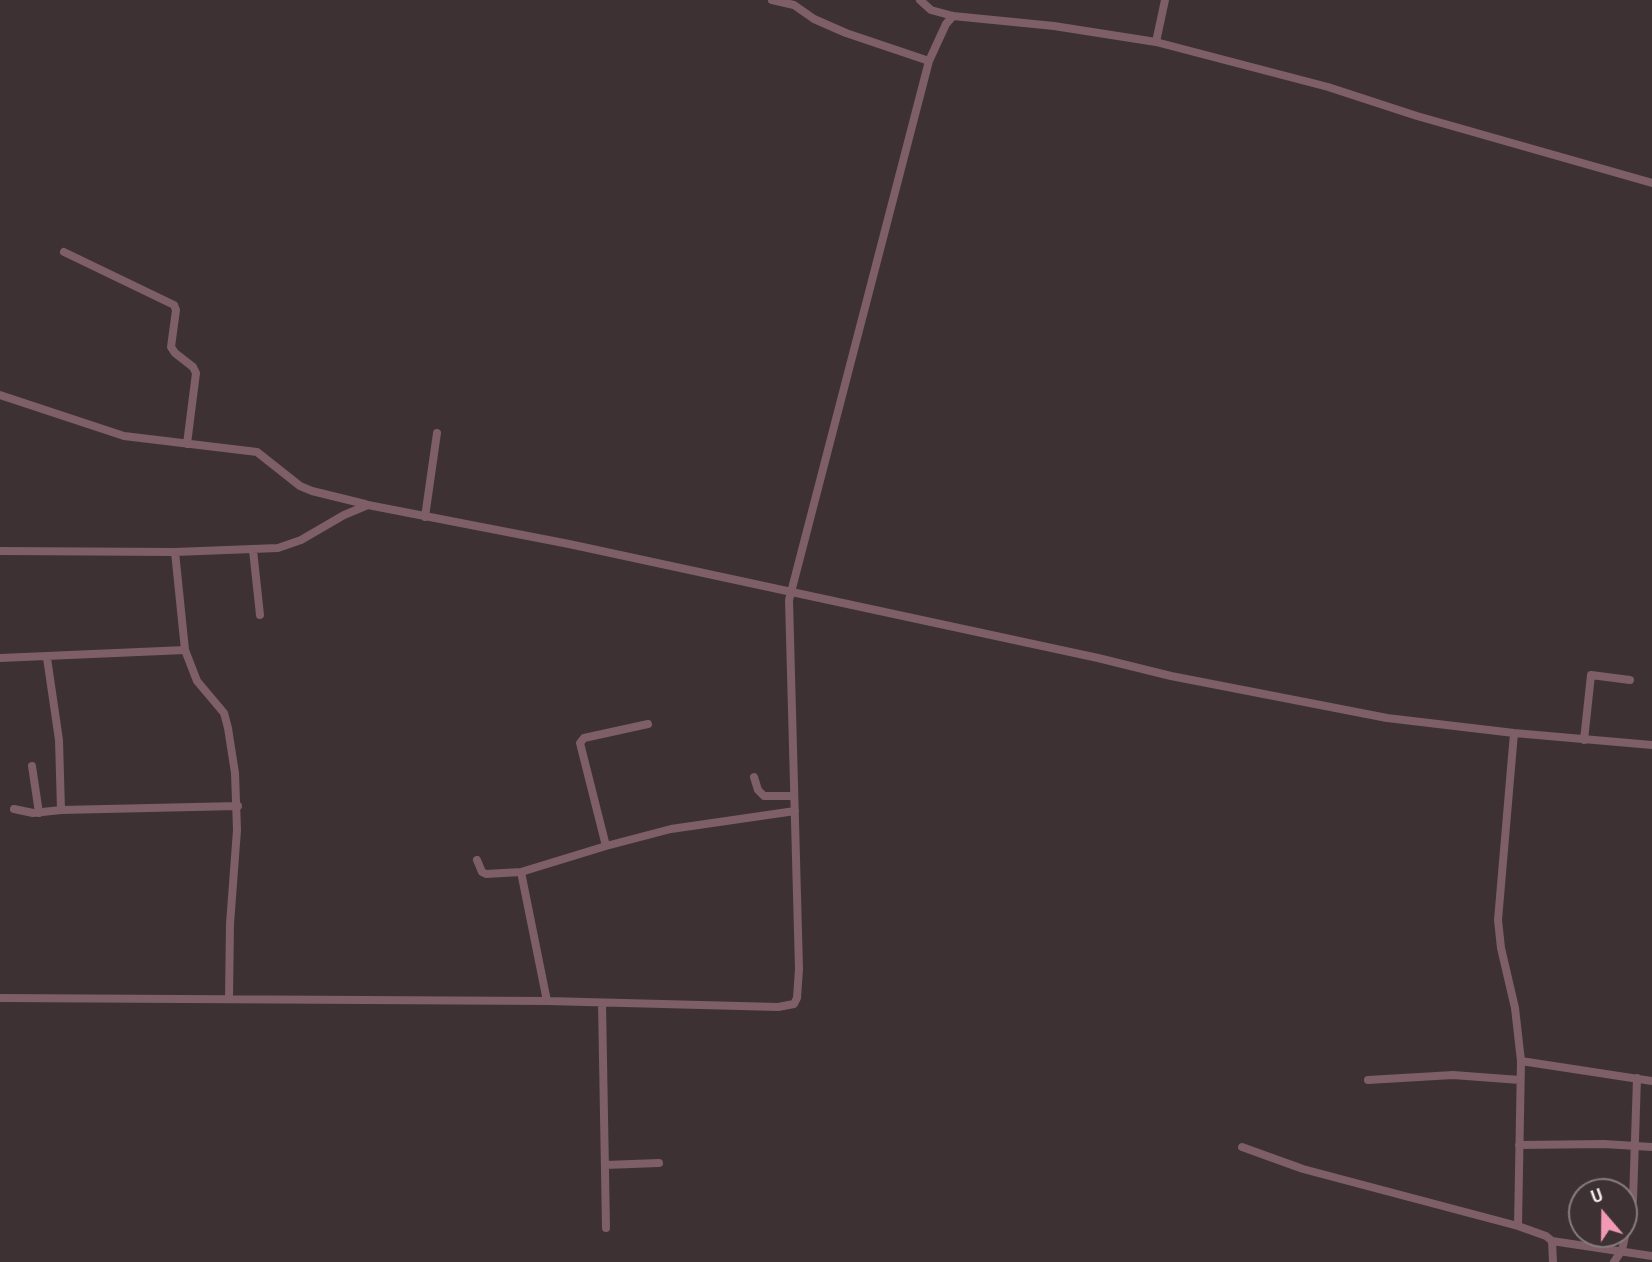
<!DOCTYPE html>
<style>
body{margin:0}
#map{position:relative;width:1652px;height:1262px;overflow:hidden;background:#3d3134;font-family:"Archivo Narrow",sans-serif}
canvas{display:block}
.north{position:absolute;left:1568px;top:1178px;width:70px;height:70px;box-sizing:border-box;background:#3d3134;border:2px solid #877c7f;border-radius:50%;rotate:340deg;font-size:19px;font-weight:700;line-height:28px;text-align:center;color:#f5edef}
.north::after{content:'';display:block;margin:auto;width:24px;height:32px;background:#f09ab4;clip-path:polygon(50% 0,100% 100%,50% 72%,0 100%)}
</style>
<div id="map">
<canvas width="1652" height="1262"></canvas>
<div class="north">U</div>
</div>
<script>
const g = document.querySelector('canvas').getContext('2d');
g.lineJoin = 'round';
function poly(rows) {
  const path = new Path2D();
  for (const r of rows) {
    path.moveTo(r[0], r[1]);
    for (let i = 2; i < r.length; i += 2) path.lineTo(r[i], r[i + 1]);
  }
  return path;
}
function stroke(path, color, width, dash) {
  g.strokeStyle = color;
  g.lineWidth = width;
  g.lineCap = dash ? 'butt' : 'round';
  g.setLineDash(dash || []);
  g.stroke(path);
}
const street = poly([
 [772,0,794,5,814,19,846,33,929,61],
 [920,0,931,10,953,16,1054,26,1156,42,1328,87,1417,116,1652,183],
 [1156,42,1165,0],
 [64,252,174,305,176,310,171,347,175,353,193,367,196,373,187,444],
 [0,395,124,436,257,452,300,486,312,491,365,504],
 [425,517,437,433],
 [253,550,260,615],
 [0,551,175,552,278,548,301,540,344,515,368,505,569,544,1098,658,1171,676,1387,718,1514,733,1652,745],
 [175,552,185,650,197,681,224,713,228,728,235,773,237,830,230,924,229,999],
 [0,658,185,650],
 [47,658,59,740,61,810,238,806],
 [1514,733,1498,920,1501,948,1515,1008,1521,1061,1518,1226],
 [1584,740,1591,675,1630,680],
 [32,766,39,813],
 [754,777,758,790,764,796,794,796],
 [14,809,33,813,61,810],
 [606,846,671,829,795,811],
 [477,860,482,872,486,874,521,872],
 [0,998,547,1001,778,1007,794,1004,797,998,799,969,789,600,929,61,946,24,953,16],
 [547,1001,521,872,606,846,580,743,584,738,648,724],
 [602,1003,606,1228],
 [1521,1061,1652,1081],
 [1368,1080,1453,1075,1520,1080],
 [1519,1145,1604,1144,1652,1147],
 [1242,1147,1303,1169,1518,1226,1546,1236,1552,1241,1553,1262],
 [605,1165,659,1163],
 [1552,1241,1652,1256],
 [1614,1262,1622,1250,1633,1200,1637,1078]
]);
stroke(street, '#7e5e67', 8);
</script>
